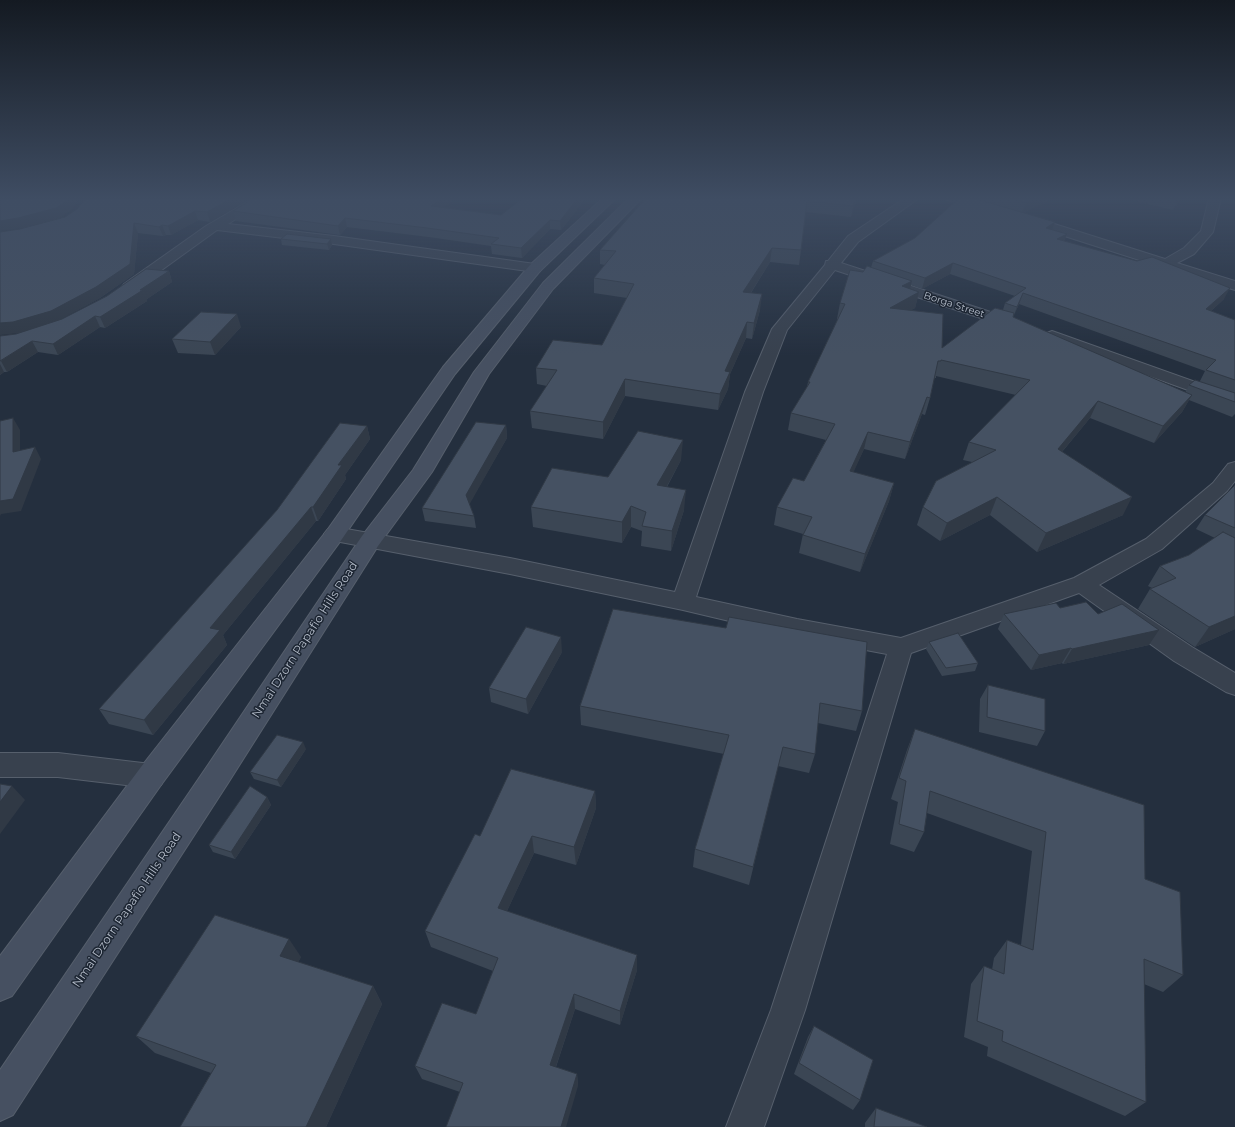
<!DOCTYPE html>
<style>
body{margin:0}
canvas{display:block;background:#242f3e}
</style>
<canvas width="1235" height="1127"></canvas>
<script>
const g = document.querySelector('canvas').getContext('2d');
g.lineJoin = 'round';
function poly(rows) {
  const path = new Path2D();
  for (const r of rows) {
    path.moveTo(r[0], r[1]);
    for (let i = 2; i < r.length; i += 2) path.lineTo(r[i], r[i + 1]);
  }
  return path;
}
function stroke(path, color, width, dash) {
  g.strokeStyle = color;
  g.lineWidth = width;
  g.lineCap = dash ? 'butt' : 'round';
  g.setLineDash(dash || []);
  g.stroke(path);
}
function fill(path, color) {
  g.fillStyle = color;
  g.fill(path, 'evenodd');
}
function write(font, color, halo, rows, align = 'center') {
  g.font = font + ' Montserrat,sans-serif';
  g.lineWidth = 3;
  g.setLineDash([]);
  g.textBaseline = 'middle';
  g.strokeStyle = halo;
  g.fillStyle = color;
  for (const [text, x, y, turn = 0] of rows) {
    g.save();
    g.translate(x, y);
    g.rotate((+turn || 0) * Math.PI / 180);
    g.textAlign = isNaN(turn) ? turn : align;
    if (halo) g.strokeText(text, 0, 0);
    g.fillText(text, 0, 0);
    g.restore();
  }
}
const street = poly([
 [254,198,269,198,228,224,334,236,535,264,540,265,542,268,540,271,535,272,334,244,217,230,134,290,129,291,124,290,122,287,124,284,206,226,254,198],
 [905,198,919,198,858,242,841,263,1018,321,1021,324,1018,327,1013,329,1008,327,835,270,787,330,763,392,696,597,797,619,901,638,1074,578,1146,539,1213,483,1228,464,1235,462,1235,481,1227,491,1162,549,1099,585,1192,647,1235,673,1235,695,1226,692,1174,661,1079,593,911,653,805,1010,764,1127,726,1127,771,1010,887,654,797,637,683,610,510,574,335,541,328,539,324,534,328,529,335,527,510,558,675,592,745,392,772,329,825,265,826,261,828,261,848,236,905,198],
 [945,198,966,198,990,204,992,207,990,210,986,211,947,200,945,198],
 [1209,198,1221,198,1213,232,1194,254,1177,263,1235,281,1235,290,1166,268,1159,268,1158,266,1021,222,1019,219,1021,216,1025,215,1029,216,1165,259,1184,248,1201,231,1209,198],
 [1052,331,1235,396,1235,407,1047,339,1044,336,1047,333,1052,331],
 [0,753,58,753,151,764,161,767,165,776,161,785,151,788,58,777,0,777,0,753]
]);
const secondary = poly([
 [603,198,616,198,540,271,455,374,342,539,161,785,12,996,0,1001,0,956,141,767,328,529,443,367,530,265,603,198],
 [629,198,642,198,553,289,489,374,432,472,378,546,228,783,13,1115,0,1121,0,1070,208,765,362,536,413,470,474,372,543,283,629,198]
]);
const wall = poly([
 [250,198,210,222,198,220,171,235,166,235,163,236,138,233,134,274,100,298,57,321,62,319,169,271,172,282,147,299,147,301,105,328,100,327,58,355,38,352,7,372,4,372,0,375,0,336,16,334,50,324,19,333,0,232],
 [254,198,451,198,452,202,444,207,501,215,523,198,586,198,561,230,550,229,522,258,492,254,491,246,429,237,347,227,340,235,236,221,233,211],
 [805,198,857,198,851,217,806,212,799,265,770,262,751,293,760,310,752,339,746,338,730,374,728,389,718,410,625,396,603,439,532,428,530,411,547,386,537,384,536,368,602,345,627,298,594,293,594,278,605,265,600,264,600,250,804,200],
 [975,198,1055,198,1022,213],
 [1123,198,1182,198,1173,210],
 [1055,222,1052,230,1067,234,1064,241,1224,299,1211,311,1235,320,1235,414,1232,417,1189,400,1182,412,1154,443,1090,418,1062,452,1123,515,1037,552,990,515,940,541,917,525,923,507,972,462,963,460,969,442,1016,395,936,376,936,378,934,378,930,398,925,415,922,414,905,459,864,449,853,472,894,483,889,501,860,572,799,553,803,534,774,525,777,507,804,481,826,440,788,430,791,413,807,387,808,382,838,319,837,319,840,303,863,272,871,268,873,261],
 [950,274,1015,296,1005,303,1003,310,942,348,911,310,915,308,919,292,910,289,911,285,922,289],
 [1019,304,1205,371,1200,381,1189,385,1185,393,1013,317],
 [287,234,332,245,329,250,282,245,281,239],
 [241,327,215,355,178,353,172,339],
 [506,425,507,438,469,504,474,516,476,528,425,521,422,508],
 [367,426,370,439,345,475,346,479,318,521,316,521,223,635,227,645,153,735,109,724,99,709],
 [681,460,667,487,684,510,671,551,641,546,642,531,631,527,622,543,533,527,531,507,608,477],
 [1235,485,1235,629,1195,647,1138,609,1150,589,1152,588,1148,586,1160,566,1189,555,1215,538,1196,529,1205,515],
 [1060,608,1098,614,1149,645,1063,664,1062,663,1031,670,998,629,1004,614],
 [613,609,862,711,856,731,818,723,815,754,809,773,778,766,749,885,693,867,695,849,724,754,581,725,580,706],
 [929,642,978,663,975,671,942,676,926,649],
 [562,652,528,714,491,702,489,688],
 [988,685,1045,731,1037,746,979,732,980,699],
 [915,729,1145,879,1183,975,1163,992,1144,984,1146,1102,1125,1116,987,1056,988,1047,964,1037,971,984,984,966,992,970,994,958,1007,940,1021,945,1032,851,927,813,924,832,914,852,890,844,898,802,891,799,907,750],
 [306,749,281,787,254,779,250,772],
 [595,791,596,808,576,865,534,853,507,911,637,955,637,970,620,1025,575,1009,556,1067,577,1074,578,1086,460,1092,422,1079,415,1066,476,1014,493,971,431,947,425,931,480,836],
 [267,797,271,805,235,859,213,852,209,845],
 [301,957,298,962,373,986,382,1004,326,1127,180,1127,211,1073,155,1053,136,1036],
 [814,1026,860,1100,853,1110,794,1074,808,1037],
 [876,1108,927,1127,865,1127,865,1123]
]);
const shadedWall = poly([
 [69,198,79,198,77,203,71,210,60,218,23,228,0,231,0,221],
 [232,198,250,198,210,222,207,212],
 [442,198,451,198,452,202,432,215,431,206],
 [578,198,586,198,561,230,560,221],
 [855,198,857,198,851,217,853,206],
 [1036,198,1055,198,1022,213,1026,203],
 [1178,198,1182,198,1173,210,1177,200],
 [195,211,198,220,171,235,168,226],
 [345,218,347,227,340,235,338,226],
 [550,220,550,229,522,258,521,248],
 [1055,222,1051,233,1046,228],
 [134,223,138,233,134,274,100,298,56,322,19,333,0,335,0,323],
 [162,225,166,235,163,236,159,227],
 [1067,234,1063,244,1057,239],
 [331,239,332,245,329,250,327,244],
 [772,248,770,262,741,308,743,292],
 [953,263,950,274,922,289,925,278],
 [169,271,172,282,147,299,147,301,105,328,100,317],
 [912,281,908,297,902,286],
 [1230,288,1224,299,1200,321,1206,309],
 [919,292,915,308,886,323,890,308],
 [1023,293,1019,304,1013,318,1017,307],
 [762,294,760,310,752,339,754,323],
 [237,314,241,327,215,355,210,342],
 [95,316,100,327,58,355,53,344],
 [747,322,746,338,730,374,728,389,718,410,720,394,725,371],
 [32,341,38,352,7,372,1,361],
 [0,364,4,372,0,375],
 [625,379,625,396,603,439,603,422],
 [1192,395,1182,412,1154,443,1163,426],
 [927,397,922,414,905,459,910,442],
 [1098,401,1090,418,1050,466,1058,449],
 [13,418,20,430,20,464,13,452],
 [506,425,507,438,468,507,466,495],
 [367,426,370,439,345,475,346,479,318,521,313,507,338,465],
 [868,432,864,449,846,489,850,471],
 [683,440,681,460,656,506,657,485],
 [35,447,41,459,21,511,1,514,0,516,0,501],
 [894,483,889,501,860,572,865,554],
 [686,490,684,510,671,551,672,531],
 [997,497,990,515,940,541,947,523],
 [1132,497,1123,515,1037,552,1046,533],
 [631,506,631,527,622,543,622,522],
 [311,507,316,521,223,635,227,645,153,735,144,720,210,628],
 [1235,616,1235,629,1195,647,1209,627],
 [1159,630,1149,645,1063,664,1072,649],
 [561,637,562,652,528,714,526,699],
 [1071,648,1062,663,1031,670,1039,655],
 [303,742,306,749,281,787,277,780],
 [12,786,25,800,0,834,0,802],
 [595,791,596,808,576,865,574,847],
 [267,797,271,805,235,859,231,852],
 [532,836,534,853,501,924,498,908],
 [289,939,301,957,292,974,280,956],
 [637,955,637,970,620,1025,620,1011],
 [373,986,382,1004,326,1127,306,1127],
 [574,994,575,1009,552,1078,550,1065],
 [577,1074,578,1086,566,1127,561,1127]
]);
const building = poly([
 [0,198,69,198,67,201,56,208,18,218,0,221,0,198],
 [86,198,232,198,207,212,195,211,168,226,162,225,159,227,134,223,130,264,96,287,51,311,13,322,0,323,0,232,20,229,65,217,77,209,86,198],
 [254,198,442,198,431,206,501,215,523,198,578,198,560,221,550,220,521,248,491,244,499,238,427,228,345,218,338,226,233,211,254,198],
 [646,198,791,198,807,201,801,250,772,248,743,292,762,294,754,323,747,322,725,371,730,372,720,394,625,379,603,422,530,411,557,370,536,368,553,340,602,345,634,284,594,278,616,251,600,250,646,198],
 [805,198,855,198,853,206,807,201,804,200,805,198],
 [959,198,973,198,1055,222,1046,228,1067,234,1057,239,1137,261,1152,257,1230,288,1206,309,1235,320,1235,380,1206,370,1216,360,1023,293,1017,307,1005,303,1026,288,953,263,925,278,873,261,915,238,959,198],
 [1010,198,1036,198,1026,203,1010,198],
 [1168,198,1178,198,1177,200,1168,198],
 [287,234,331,239,327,244,281,239,287,234],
 [867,266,912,281,902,286,919,292,890,308,943,314,942,348,995,308,1014,313,1013,317,1192,395,1163,426,1098,401,1058,449,1132,497,1046,533,997,497,947,523,923,507,936,481,996,450,969,442,1030,380,941,360,941,361,938,361,930,398,927,397,910,442,868,432,850,471,894,483,865,554,803,535,812,517,777,507,793,478,804,481,835,424,791,413,810,382,808,382,845,304,840,303,850,270,863,272,867,266],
 [146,269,169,271,140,290,143,290,100,317,95,316,53,344,32,341,0,361,0,336,16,334,62,319,107,296,146,269],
 [201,312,237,314,210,342,172,339,201,312],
 [1195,380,1235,393,1235,402,1189,385,1195,380],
 [13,418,13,452,35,447,13,499,0,501,0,421,13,418],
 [476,422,506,425,466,495,474,516,422,508,476,422],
 [340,423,367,426,338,465,342,465,313,507,311,507,210,628,220,630,144,720,99,709,277,510,340,423],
 [638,431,683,440,657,485,686,490,672,531,642,526,646,512,631,506,622,522,531,507,552,468,608,477,638,431],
 [1235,485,1235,528,1205,515,1235,485],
 [1223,532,1235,538,1235,616,1209,627,1150,589,1176,578,1160,566,1189,555,1223,532],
 [1086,602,1098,614,1122,604,1159,630,1072,649,1071,648,1039,655,1004,614,1056,603,1060,608,1086,602],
 [613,609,726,628,729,617,867,642,862,711,820,703,815,754,783,747,753,867,695,849,729,735,580,706,613,609],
 [526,627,561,637,526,699,489,688,526,627],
 [958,633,978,663,946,668,929,642,958,633],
 [988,685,1045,699,1045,731,987,717,988,685],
 [915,729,1144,805,1145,879,1180,892,1183,975,1144,959,1146,1102,1002,1041,1003,1031,977,1021,984,966,1004,974,1007,940,1033,950,1046,832,930,791,924,832,899,824,906,781,899,778,915,729],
 [277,735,303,742,277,780,250,772,277,735],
 [511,769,595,791,574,847,532,836,498,908,637,955,620,1011,574,994,550,1065,577,1074,561,1127,446,1127,463,1083,415,1066,442,1003,476,1014,498,958,425,931,475,834,480,836,511,769],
 [0,784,12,786,0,802,0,784],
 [250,786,267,797,231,852,209,845,250,786],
 [215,915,289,939,280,956,373,986,306,1127,180,1127,216,1065,136,1036,215,915],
 [814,1026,873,1060,860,1100,799,1063,814,1026],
 [876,1108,927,1127,874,1127,876,1108]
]);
const farStreetnames = [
 ["Borga Street",954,305,18]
];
const streetNames = [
 ["Nmai Dzorn Papafio Hills Road",305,640,-57],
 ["Nmai Dzorn Papafio Hills Road",127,910,-56]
];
stroke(street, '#565f6c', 2);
stroke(secondary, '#565f6c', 2);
fill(street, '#38414e');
fill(secondary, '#465061');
fill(wall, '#3b4654');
fill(shadedWall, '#303945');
fill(building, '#455162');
stroke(building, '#303945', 1);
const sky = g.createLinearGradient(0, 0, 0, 356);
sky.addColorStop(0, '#141a22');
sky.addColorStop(0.56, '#3f4d63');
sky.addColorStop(1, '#3f4d6300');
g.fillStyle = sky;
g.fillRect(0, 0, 1235, 356);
write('10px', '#b4bcc9', '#1d2633', farStreetnames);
write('12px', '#b4bcc9', '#1d2633', streetNames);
</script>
